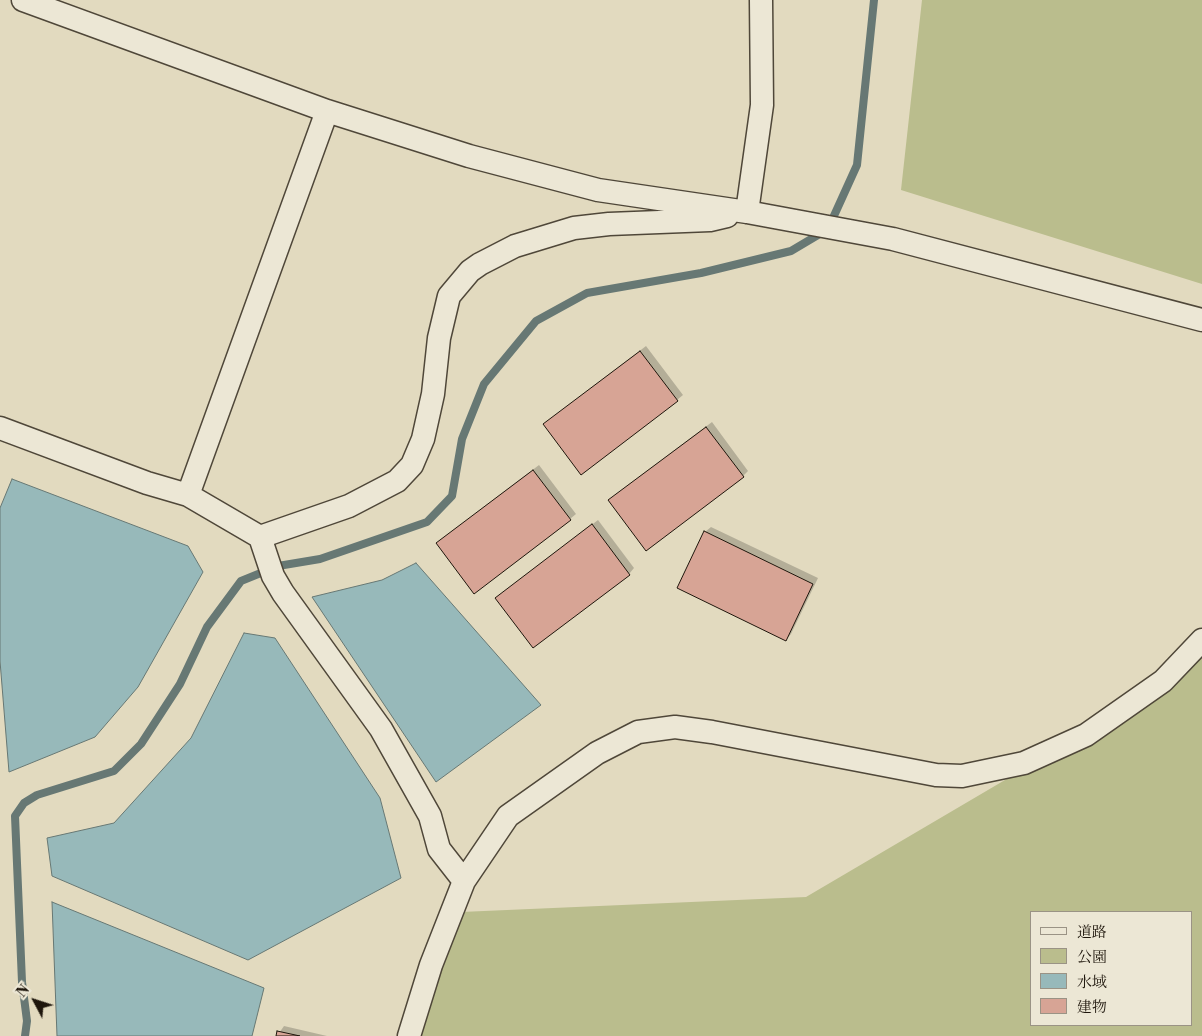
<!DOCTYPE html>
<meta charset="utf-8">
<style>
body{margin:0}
#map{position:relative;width:1202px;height:1036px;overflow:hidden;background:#e2dabf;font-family:"Libre Bodoni","Noto Serif JP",serif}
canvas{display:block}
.legend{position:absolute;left:1030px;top:911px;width:162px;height:115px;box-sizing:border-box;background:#ece7d5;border:1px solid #9a9385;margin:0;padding:6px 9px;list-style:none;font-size:15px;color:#1e160c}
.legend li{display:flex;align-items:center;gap:10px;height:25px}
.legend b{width:25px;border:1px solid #9a9385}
.north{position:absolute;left:10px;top:976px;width:50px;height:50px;-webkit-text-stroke:4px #ece7d5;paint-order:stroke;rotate:310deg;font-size:14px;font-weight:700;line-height:20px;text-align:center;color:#1e160c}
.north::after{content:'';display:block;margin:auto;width:18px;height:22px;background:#1e160c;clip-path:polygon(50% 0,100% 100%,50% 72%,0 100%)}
</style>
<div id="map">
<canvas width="1202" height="1036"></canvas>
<ul class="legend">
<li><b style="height:6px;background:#ece7d5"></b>道路</li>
<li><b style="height:14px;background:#babd8d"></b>公園</li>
<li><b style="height:14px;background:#97b9ba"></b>水域</li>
<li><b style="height:14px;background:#d7a495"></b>建物</li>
</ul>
<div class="north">N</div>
</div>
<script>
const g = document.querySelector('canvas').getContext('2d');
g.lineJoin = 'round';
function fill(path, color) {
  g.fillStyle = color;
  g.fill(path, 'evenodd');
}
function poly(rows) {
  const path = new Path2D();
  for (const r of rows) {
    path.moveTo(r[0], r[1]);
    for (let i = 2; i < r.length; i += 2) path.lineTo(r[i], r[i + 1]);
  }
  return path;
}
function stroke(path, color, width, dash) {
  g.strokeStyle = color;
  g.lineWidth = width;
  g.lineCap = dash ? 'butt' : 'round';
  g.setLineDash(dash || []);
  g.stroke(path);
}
const green = poly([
 [922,0,1202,0,1202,284,901,190],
 [1202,631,1202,1036,401,1036,461,912,806,897,1107,720],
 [1031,912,1191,912,1191,1025,1031,1025]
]);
const water = poly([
 [12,479,188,546,203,572,138,687,95,737,9,772,0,661,0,508,12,479],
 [416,563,541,705,436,782,312,597,382,580,416,563],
 [244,633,275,638,380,798,401,878,248,960,52,876,47,838,114,823,191,738,244,633],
 [52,902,264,988,252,1036,57,1036,52,902]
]);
const shadow = poly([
 [646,346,683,395,677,400,544,424],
 [712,422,748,471,743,476,615,495],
 [539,465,576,514,570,519,443,538],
 [598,520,634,568,629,574,496,598],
 [711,527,818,578,791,634,786,640,705,532],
 [284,1026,327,1036,277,1036]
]);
const stream = poly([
 [25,1036,27,1021,22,982,15,816,24,803,37,795,114,771,141,744,180,684,207,627,241,581,278,566,320,559,427,522,452,496,462,439,484,384,536,321,587,293,701,273,791,251,828,229,857,165,874,0]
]);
const building = poly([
 [640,351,678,401,581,475,543,424,640,351],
 [706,427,744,477,646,551,608,500,706,427],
 [533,470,571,520,474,594,436,543,533,470],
 [592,524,630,575,533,648,495,598,592,524],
 [704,531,813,584,786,641,677,588,704,531],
 [277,1031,300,1036,276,1036,277,1031]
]);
const minor = poly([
 [23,0,327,111,469,156,598,190,747,212,893,239,1202,320],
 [747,212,762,105,761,0],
 [0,428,147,483,188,495,260,537,273,576,283,593,381,729,430,816,439,849,464,881],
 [188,495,327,111],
 [260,537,349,506,397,481,412,465,423,439,433,394,439,338,449,296,470,271,480,264,515,246,574,228,609,224,710,220,727,216],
 [409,1036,431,965,464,881,508,816,597,753,638,732,675,727,712,732,936,775,962,776,1024,763,1086,735,1163,681,1202,640]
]);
fill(green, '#babd8d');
fill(water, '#97b9ba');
stroke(water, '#677874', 1);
fill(shadow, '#0003');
stroke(stream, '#677874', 8);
fill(building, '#d7a495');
stroke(building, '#1e160c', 1);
stroke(minor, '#4f4739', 25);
stroke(minor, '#ece7d5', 22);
</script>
